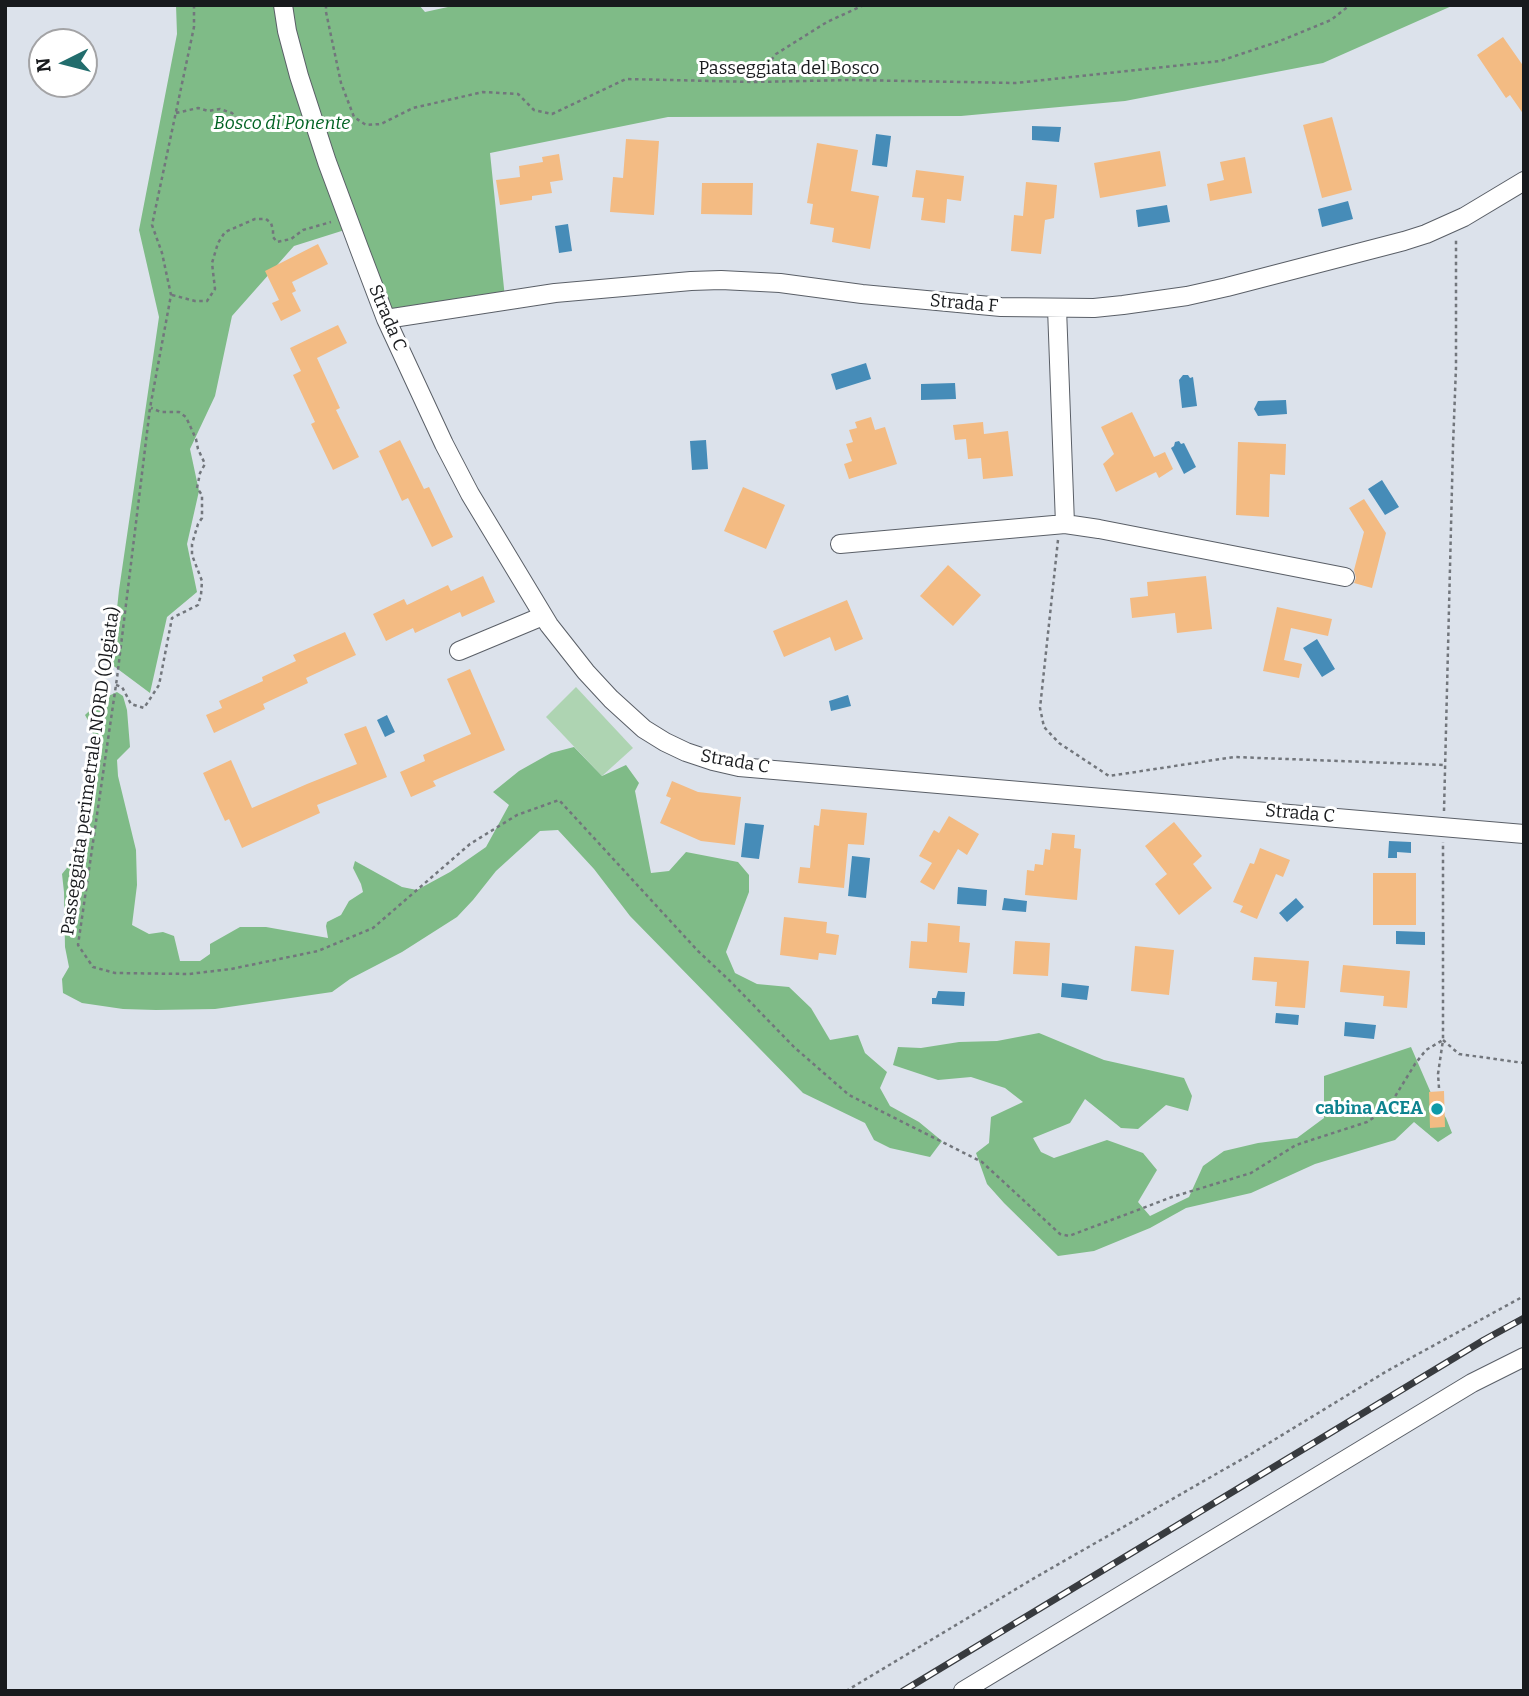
<!DOCTYPE html>
<style>
body{margin:0}
#map{position:relative;width:1529px;height:1696px;overflow:hidden;background:#dce2eb;font-family:Bitter,serif}
canvas{display:block}
.frame{position:absolute;inset:0;border:7px solid #181a1d;pointer-events:none}
.north{position:absolute;left:28px;top:28px;width:70px;height:70px;box-sizing:border-box;background:#fff;border:2px solid #a3a3a5;border-radius:50%;rotate:264deg;font-size:19px;font-weight:700;line-height:28px;text-align:center;color:#181a1d}
.north::after{content:'';display:block;margin:auto;width:24px;height:32px;background:#226d6d;clip-path:polygon(50% 0,100% 100%,50% 72%,0 100%)}
</style>
<div id="map">
<canvas width="1529" height="1696"></canvas>
<div class="frame"></div>
<div class="north">N</div>
</div>
<script>
const g = document.querySelector('canvas').getContext('2d');
g.lineJoin = 'round';
function fill(path, color) {
  g.fillStyle = color;
  g.fill(path, 'evenodd');
}
function poly(rows) {
  const path = new Path2D();
  for (const r of rows) {
    path.moveTo(r[0], r[1]);
    for (let i = 2; i < r.length; i += 2) path.lineTo(r[i], r[i + 1]);
  }
  return path;
}
function stroke(path, color, width, dash) {
  g.strokeStyle = color;
  g.lineWidth = width;
  g.lineCap = dash ? 'butt' : 'round';
  g.setLineDash(dash || []);
  g.stroke(path);
}
function write(font, color, halo, rows, align = 'center') {
  g.font = font + ' Bitter,serif';
  g.lineWidth = 6;
  g.setLineDash([]);
  g.textBaseline = 'middle';
  g.strokeStyle = halo;
  g.fillStyle = color;
  for (const [text, x, y, turn = 0] of rows) {
    g.save();
    g.translate(x, y);
    g.rotate((+turn || 0) * Math.PI / 180);
    g.textAlign = isNaN(turn) ? turn : align;
    if (halo) g.strokeText(text, 0, 0);
    g.fillText(text, 0, 0);
    g.restore();
  }
}
const green = poly([
 [576,687,633,748,602,776,546,717]
]);
const forest = poly([
 [176,5,419,5,425,12,457,5,1454,5,1323,63,1125,101,961,116,668,117,490,153,505,298,386,319,351,228,294,246,232,316,215,396,190,449,199,491,187,544,197,592,167,617,150,693,111,664,119,590,159,317,139,230,177,34],
 [117,692,123,696,127,710,130,747,117,760,118,776,136,850,137,885,132,925,149,934,163,932,174,936,180,961,200,961,210,954,210,944,240,927,266,927,328,938,326,926,327,922,341,915,349,901,363,892,361,884,353,868,355,861,402,887,417,890,450,872,486,847,509,805,493,792,519,771,551,753,574,747,602,776,626,765,639,783,635,791,651,873,669,871,686,852,738,862,749,875,749,892,726,952,735,973,757,984,789,987,811,1008,830,1040,858,1035,865,1053,887,1072,880,1088,890,1106,919,1122,942,1141,930,1157,890,1148,874,1140,865,1123,803,1093,630,916,594,869,558,830,540,831,496,871,473,900,457,917,402,952,350,979,332,992,215,1009,156,1010,123,1009,82,1003,63,993,62,979,69,967,65,947,64,892,62,874,83,848,93,783,97,748,90,724,85,715,102,699],
 [1039,1033,1104,1060,1184,1078,1192,1096,1188,1111,1166,1105,1138,1129,1121,1128,1085,1099,1070,1123,1033,1138,1041,1152,1054,1158,1107,1140,1143,1153,1157,1170,1138,1202,1150,1216,1189,1197,1203,1166,1224,1151,1258,1143,1297,1138,1324,1118,1324,1076,1411,1047,1434,1100,1446,1118,1452,1133,1438,1142,1414,1122,1395,1140,1315,1164,1251,1193,1186,1208,1150,1228,1094,1251,1058,1256,1004,1203,987,1184,976,1153,989,1143,991,1117,1023,1102,1005,1088,971,1077,938,1080,893,1065,898,1047,921,1048,959,1042,997,1041]
]);
const water = poly([
 [1032,126,1061,127,1059,142,1032,140],
 [876,134,891,136,887,167,872,165],
 [1348,201,1353,219,1322,227,1318,209],
 [1167,205,1170,222,1138,227,1136,210],
 [568,224,572,251,559,253,555,226],
 [866,363,871,379,836,390,831,374],
 [1183,375,1188,375,1190,378,1193,377,1197,406,1182,408,1179,380],
 [955,383,956,399,921,400,921,384],
 [1286,400,1287,414,1258,416,1254,409,1258,401],
 [706,440,708,469,692,470,690,441],
 [1179,441,1181,444,1184,443,1196,467,1184,474,1171,448,1174,446,1175,442],
 [1382,480,1399,507,1385,515,1368,489],
 [1317,639,1335,669,1322,677,1303,648],
 [848,695,851,706,831,711,829,701],
 [387,715,395,732,385,737,377,720],
 [745,823,764,825,759,859,741,857],
 [1389,841,1411,842,1411,853,1397,852,1397,858,1388,858],
 [852,856,870,858,866,898,848,896],
 [958,887,987,890,986,906,957,904],
 [1004,898,1027,901,1026,912,1002,910],
 [1296,898,1304,907,1287,922,1279,913],
 [1396,931,1425,932,1425,945,1396,944],
 [1062,983,1089,986,1087,1000,1061,997],
 [938,991,965,992,964,1006,932,1004,932,998,936,998],
 [1276,1013,1299,1015,1298,1025,1275,1023],
 [1345,1022,1376,1025,1374,1039,1344,1036]
]);
const building = poly([
 [1503,37,1524,67,1524,115,1510,95,1506,98,1477,55],
 [1332,117,1352,190,1322,198,1303,125],
 [626,139,659,141,654,215,610,212,613,177,623,178],
 [817,143,858,150,851,191,879,196,870,249,832,242,834,228,810,224,813,204,807,203],
 [1160,151,1166,186,1100,198,1094,163],
 [559,154,563,180,550,182,552,193,532,196,532,200,500,205,496,180,520,177,519,166,543,162,542,157],
 [1245,157,1252,193,1210,201,1207,184,1224,180,1220,162],
 [916,170,964,176,961,201,947,199,945,223,921,220,924,198,912,197],
 [1026,182,1057,185,1054,218,1045,220,1041,254,1011,251,1014,215,1023,216],
 [702,183,753,183,752,215,701,214],
 [318,244,328,264,292,282,296,291,292,293,301,311,281,321,272,303,279,300,265,271],
 [338,325,347,343,317,358,340,408,336,410,359,457,333,470,311,424,315,422,293,375,301,371,290,348],
 [1132,412,1154,457,1165,452,1173,469,1159,478,1156,472,1116,492,1103,464,1114,454,1101,427],
 [871,417,875,430,885,427,897,464,849,479,844,464,852,461,846,444,853,442,849,430,857,428,855,422],
 [983,422,984,434,1008,431,1013,476,983,479,981,458,968,459,966,439,955,440,953,425],
 [400,440,424,489,429,487,453,537,432,547,408,498,402,501,379,451],
 [1238,442,1286,444,1285,475,1270,474,1269,517,1236,515],
 [743,487,785,505,766,549,724,531],
 [1364,499,1386,533,1372,588,1354,583,1356,578,1354,570,1364,532,1349,508],
 [948,565,981,595,953,626,920,596],
 [483,576,495,602,462,617,460,612,415,633,413,628,386,641,373,614,404,599,407,605,448,585,451,591],
 [1206,576,1212,629,1177,633,1175,613,1132,618,1130,598,1148,596,1147,582],
 [847,600,863,639,835,651,830,637,784,657,773,631],
 [1277,607,1332,619,1328,636,1291,628,1284,660,1302,664,1299,678,1263,671],
 [345,632,356,655,306,678,308,683,263,704,265,709,214,733,206,715,222,708,219,701,263,681,262,677,296,661,293,655],
 [470,669,505,750,433,781,436,786,411,797,400,772,425,761,423,755,471,734,447,679],
 [366,726,387,777,317,805,320,813,242,848,229,819,225,821,203,773,231,760,252,808,307,784,357,764,344,734],
 [672,781,698,792,741,797,735,845,701,841,660,823,671,798,666,796],
 [821,809,867,813,864,845,848,844,844,888,798,883,800,867,810,868,814,825,819,826],
 [949,816,979,834,967,855,958,849,934,890,920,882,932,863,919,856,934,830,939,833],
 [1174,822,1202,856,1193,864,1212,888,1179,915,1155,884,1167,874,1145,846],
 [1052,833,1075,835,1074,848,1081,849,1077,900,1025,895,1027,870,1034,871,1035,864,1043,865,1045,849,1050,850],
 [1260,848,1290,860,1283,877,1276,874,1257,919,1240,912,1243,906,1233,902,1250,863,1254,864],
 [1373,873,1416,873,1416,925,1373,925],
 [784,917,827,922,826,933,839,935,836,955,819,953,818,960,780,955],
 [928,923,960,926,959,942,970,943,967,973,909,968,911,941,927,942],
 [1015,941,1050,943,1048,976,1013,974],
 [1135,946,1174,950,1169,995,1131,991],
 [1254,957,1309,961,1305,1008,1275,1006,1277,982,1252,980],
 [1343,965,1410,971,1407,1008,1383,1006,1384,996,1340,992],
 [1444,1091,1445,1127,1430,1128,1429,1092]
]);
const path = poly([
 [194,5,194,27,152,225,162,253,171,295,150,408,117,678,78,945,93,967,115,973,189,974,231,969,318,951,373,928,470,844,517,815,559,800,698,951,730,981,794,1047,849,1095,982,1162,1060,1234,1069,1236,1172,1197,1251,1173,1296,1145,1367,1122,1388,1108,1415,1064,1426,1050,1443,1040,1443,842],
 [326,5,326,12,341,83,354,117,366,125,381,124,413,108,483,92,518,94,534,110,552,114,626,79,754,82,851,80,1016,83,1220,61,1280,41,1331,20,1350,5],
 [754,82,776,54,827,22,864,5],
 [176,113,198,108,208,111,220,109,232,113,243,125,259,129,295,114],
 [172,295,195,301,207,301,215,289,212,263,218,243,225,232,255,219,266,219,271,223,273,230,273,237,277,242,291,239,303,230,331,222],
 [1058,540,1040,708,1044,727,1059,743,1109,776,1234,757,1445,765],
 [116,685,122,687,131,704,144,708,159,685,172,618,198,605,201,595,202,581,192,555,192,544,198,524,202,518,202,495,197,488,200,473,205,464,198,449,196,439,186,417,179,412,161,412,151,408],
 [1444,811,1453,446,1456,367,1456,240],
 [1443,1040,1459,1054,1524,1063],
 [1439,1088,1438,1074,1443,1040],
 [846,1691,1036,1577,1251,1454,1387,1371,1524,1296]
]);
const minor = poly([
 [283,5,287,31,299,76,327,162,359,248,386,319,444,444,470,494,549,625,586,672,611,699,644,729,665,742,686,752,713,761,739,767,1524,834],
 [1057,308,1065,524],
 [386,319,555,293,691,281,721,280,780,283,862,294,1001,307,1094,308,1123,305,1187,296,1227,287,1404,241,1426,234,1464,217,1524,181],
 [840,544,1065,524,1099,529,1345,577],
 [459,651,543,616],
 [963,1691,1472,1383,1524,1357]
]);
const rail = poly([
 [903,1691,1484,1340,1524,1318]
]);
const markers = [
 [1437,1109,7,"#0f9aa8"]
];
const streetNames = [
 ["Passeggiata del Bosco",789,69],
 ["Strada F",964,304,5],
 ["Strada C",387,318,67],
 ["Strada C",735,762,10],
 ["Passeggiata perimetrale NORD (Olgiata)",91,771,-82],
 ["Strada C",1300,814,5]
];
const parkNames = [
 ["Bosco di Ponente",282,124]
];
const cultureNames = [
 ["cabina ACEA",1423,1109]
];
fill(green, '#aed4b2');
fill(forest, '#7fbb87');
fill(water, '#468cb8');
fill(building, '#f3bb83');
stroke(minor, '#5a5f67', 20);
stroke(path, '#72767c', 2.5, [3.5, 3.5]);
stroke(minor, '#fff', 18);
stroke(rail, '#383b3f', 7);
stroke(rail, '#fff', 4.5, [13]);
for (const [x, y, r, color] of markers) {
  const dot = new Path2D();
  dot.arc(x, y, r, 0, 2 * Math.PI);
  g.fillStyle = color;
  g.fill(dot);
  stroke(dot, '#fff', 2.5);
}
write('18px', '#181a1d', '#fff', streetNames);
write('italic 18px', '#006222', '#fff', parkNames);
write('bold 18px', '#0d838f', '#fff', cultureNames, 'right');
</script>
